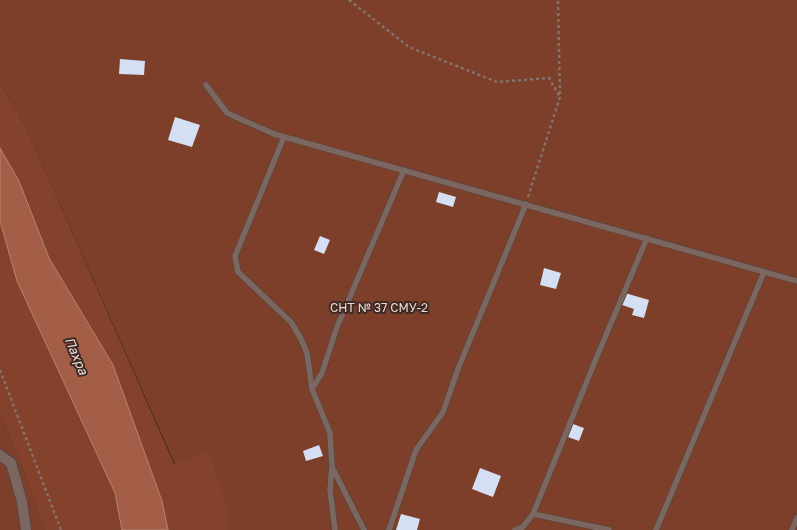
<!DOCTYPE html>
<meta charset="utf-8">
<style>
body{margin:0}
canvas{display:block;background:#3d2a24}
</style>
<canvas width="797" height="530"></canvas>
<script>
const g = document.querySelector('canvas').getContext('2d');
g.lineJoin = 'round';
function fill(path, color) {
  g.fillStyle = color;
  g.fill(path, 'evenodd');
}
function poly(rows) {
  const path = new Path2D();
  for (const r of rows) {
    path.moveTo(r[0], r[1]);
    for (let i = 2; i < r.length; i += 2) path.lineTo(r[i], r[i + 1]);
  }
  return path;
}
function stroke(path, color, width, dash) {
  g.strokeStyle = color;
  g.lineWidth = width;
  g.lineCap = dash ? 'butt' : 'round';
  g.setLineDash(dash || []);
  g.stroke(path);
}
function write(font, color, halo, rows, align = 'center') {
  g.font = font + ' "Golos Text",sans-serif';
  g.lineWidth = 4;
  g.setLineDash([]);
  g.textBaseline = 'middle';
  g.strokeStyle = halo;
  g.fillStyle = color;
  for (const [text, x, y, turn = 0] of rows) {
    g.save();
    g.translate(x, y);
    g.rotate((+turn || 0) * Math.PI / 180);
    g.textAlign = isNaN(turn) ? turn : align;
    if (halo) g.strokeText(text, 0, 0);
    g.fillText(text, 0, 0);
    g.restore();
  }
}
const green = poly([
 [0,0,797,0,797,530,228,530,228,524,208,450,175,464,37,152,25,126,4,89,0,84],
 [0,415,19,459,45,530,0,530]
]);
const forest = poly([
 [0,84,4,89,25,126,37,152,174,464,208,450,229,511,228,530,168,530,162,501,113,365,49,258,19,181,0,148],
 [0,221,17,281,115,493,122,530,45,530,19,459,0,415]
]);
const water = poly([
 [0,148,19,181,49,258,113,365,162,501,168,530,122,530,115,493,17,281,0,221,0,148]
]);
const building = poly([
 [120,59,145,61,144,75,119,74],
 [175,117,200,125,192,147,168,140],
 [439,192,456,197,453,207,436,202],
 [320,236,330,240,324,254,314,250],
 [544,268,561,273,556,289,540,285],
 [625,293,649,300,644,318,632,315,634,309,622,305],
 [573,424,584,428,579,441,568,437],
 [319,445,323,456,306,461,303,451],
 [480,468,501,476,493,497,472,489],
 [401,514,420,519,417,530,396,530]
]);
const path = poly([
 [349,0,409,47,497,82,549,78,560,97],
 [528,197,560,97,558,0],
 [0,370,61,530]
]);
const service = poly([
 [206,85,227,113,274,134,797,281],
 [284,137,235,256,238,272,291,322,301,339,307,353,312,389,330,433,332,466,330,490,335,530],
 [312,389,322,373,337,327,404,170],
 [332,467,364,530],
 [533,514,598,354,647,238],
 [389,530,416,450,443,412,458,369,526,204],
 [515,530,523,527,533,514,609,530],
 [656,530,764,272],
 [792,530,797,518]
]);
const minor = poly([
 [0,455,11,463,22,502,26,530]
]);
const parkNames = [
 ["СНТ № 37 СМУ-2",379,308]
];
const waterNames = [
 ["Пахра",76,356,67]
];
fill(green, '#7d3f2a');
fill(forest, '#84412b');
fill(water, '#a45e47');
stroke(water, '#b88372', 1);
fill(building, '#d4dff3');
stroke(service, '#564641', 7);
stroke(minor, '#564641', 12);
stroke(path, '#83726d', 2.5, [3, 3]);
stroke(service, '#7c6760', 5.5);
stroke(minor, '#7c6760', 10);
write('12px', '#f0dbd4', '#3d2a24', parkNames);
write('italic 13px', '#f4ded7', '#3d2a24', waterNames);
</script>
